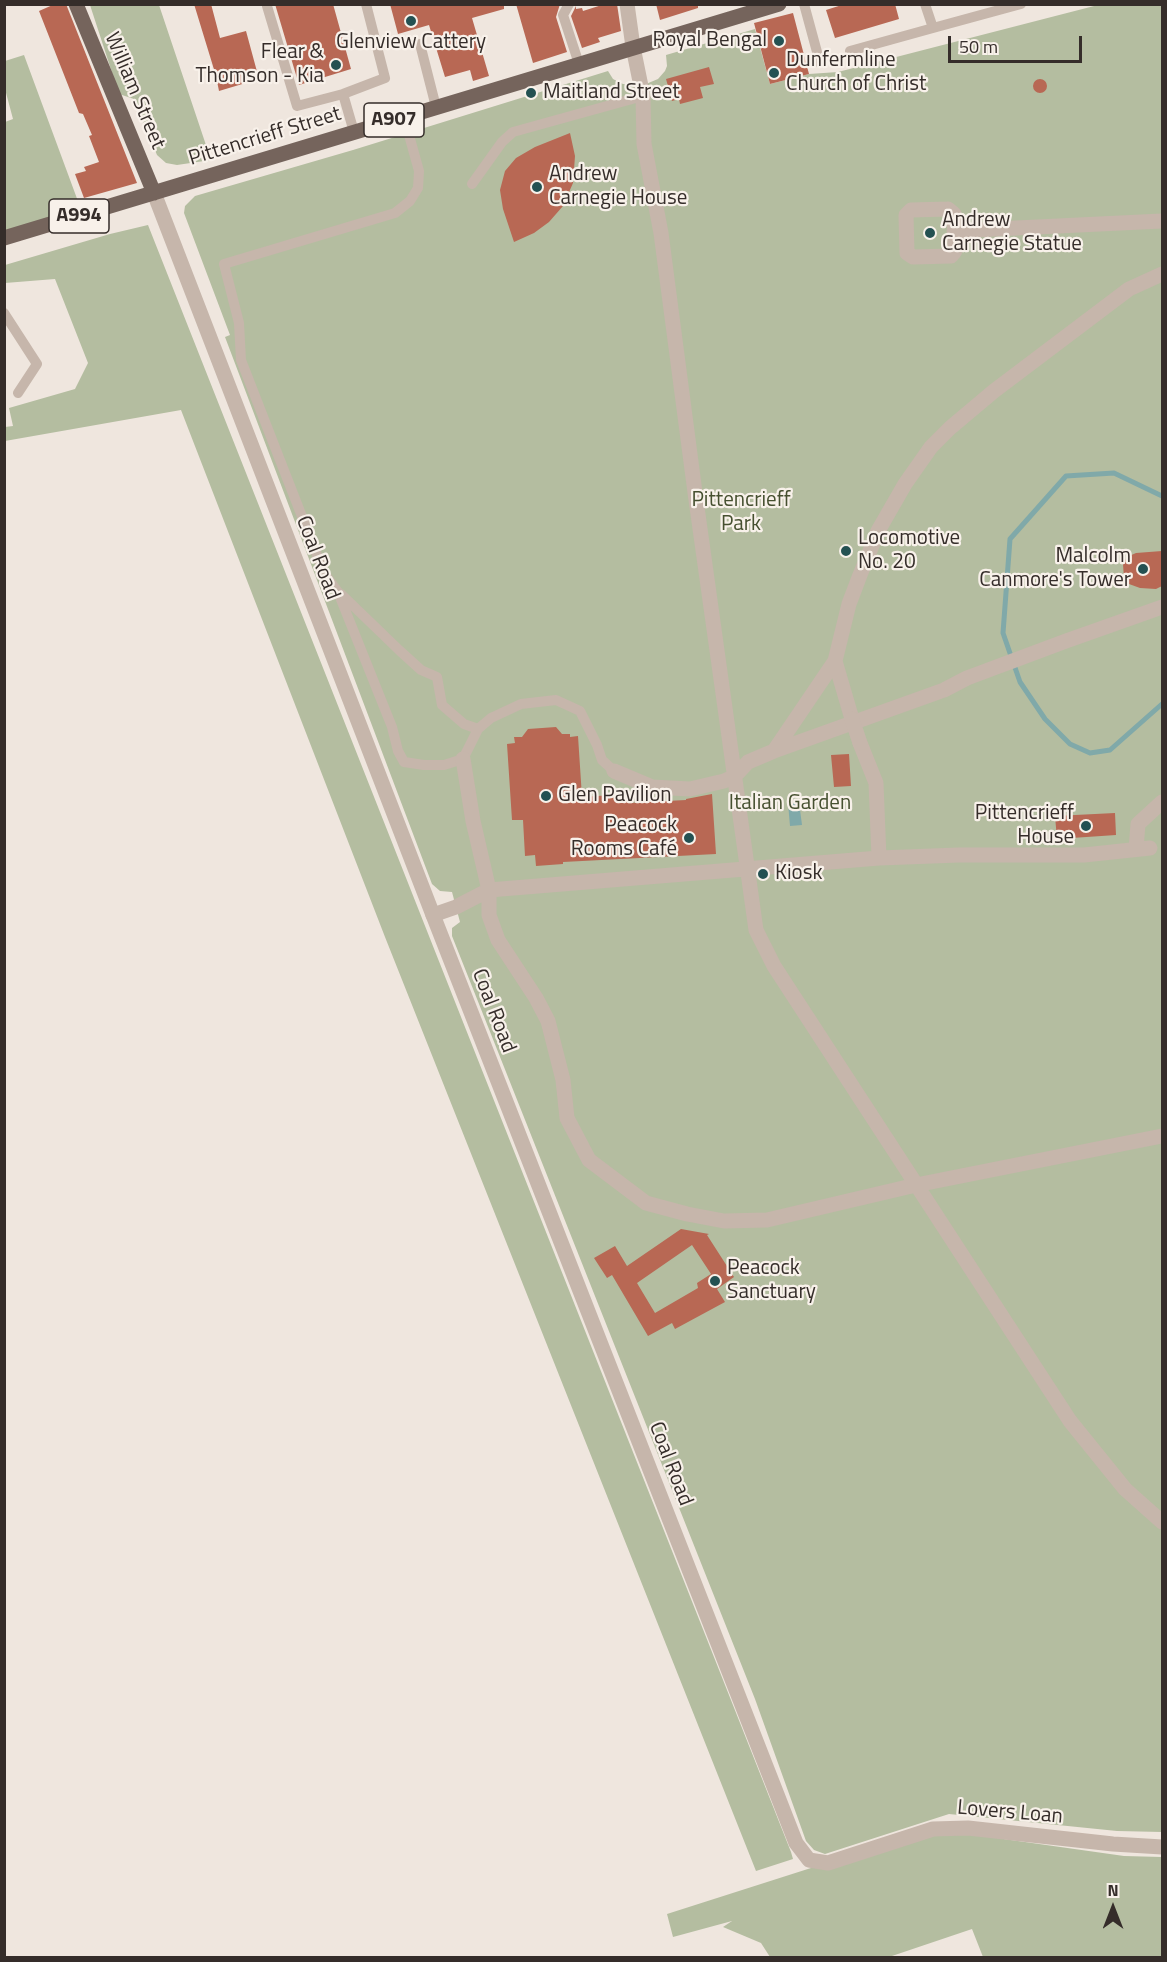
<!DOCTYPE html>
<meta charset="utf-8">
<style>
body{margin:0}
#map{position:relative;width:1167px;height:1962px;overflow:hidden;background:#efe6de;font-family:"Titillium Web",sans-serif}
canvas{display:block}
.frame{position:absolute;inset:0;border:6px solid #352d2a;pointer-events:none}
.north{position:absolute;left:1083px;top:1878px;width:60px;height:60px;-webkit-text-stroke:4px #f8f1ea;paint-order:stroke;rotate:0deg;font-size:16px;font-weight:700;line-height:24px;text-align:center;color:#352d2a}
.north::after{content:'';display:block;margin:auto;width:21px;height:27px;background:#352d2a;clip-path:polygon(50% 0,100% 100%,50% 72%,0 100%)}
.scale{position:absolute;left:948px;top:36px;width:134px;height:27px;box-sizing:border-box;border:3px solid #352d2a;border-top:0;padding-left:8px;font-size:18px;line-height:21px;white-space:nowrap;color:#352d2a;-webkit-text-stroke:4px #f8f1ea;paint-order:stroke}
</style>
<div id="map">
<canvas width="1167" height="1962"></canvas>
<div class="frame"></div>
<div class="north">N</div>
<div class="scale">50 m</div>
</div>
<script>
const g = document.querySelector('canvas').getContext('2d');
g.lineJoin = 'round';
function fill(path, color) {
  g.fillStyle = color;
  g.fill(path, 'evenodd');
}
function poly(rows) {
  const path = new Path2D();
  for (const r of rows) {
    if (r.length === 3) {
      path.moveTo(r[0] + r[2], r[1]);
      path.arc(r[0], r[1], r[2], 0, 2 * Math.PI);
      continue;
    }
    path.moveTo(r[0], r[1]);
    for (let i = 2; i < r.length; i += 2) path.lineTo(r[i], r[i + 1]);
  }
  return path;
}
function stroke(path, color, width, dash) {
  g.strokeStyle = color;
  g.lineWidth = width;
  g.lineCap = dash ? 'butt' : 'round';
  g.setLineDash(dash || []);
  g.stroke(path);
}
function write(font, color, halo, rows, align = 'center') {
  g.font = font + ' "Titillium Web",sans-serif';
  g.lineWidth = 4.5;
  g.setLineDash([]);
  g.textBaseline = 'middle';
  g.strokeStyle = halo;
  g.fillStyle = color;
  for (const [text, x, y, turn = 0] of rows) {
    g.save();
    g.translate(x, y);
    g.rotate((+turn || 0) * Math.PI / 180);
    g.textAlign = isNaN(turn) ? turn : align;
    if (halo) g.strokeText(text, 0, 0);
    g.fillText(text, 0, 0);
    g.restore();
  }
}
const green = poly([
 [90,5,159,5,211,160,177,165,166,163,157,155,134,99,119,94],
 [1098,5,1162,5,1162,1832,1117,1831,949,1814,825,1854,814,1850,806,1841,755,1699,452,936,452,928,460,922,452,892,440,891,432,884,225,337,230,335,184,213,185,206,195,196,353,150,608,71,613,79,623,84,646,84,658,79,665,71,667,66,666,55,755,29,770,84,809,74,838,72],
 [24,55,79,204,27,231,5,238,5,122,13,119,5,89,5,61],
 [148,225,791,1852,793,1859,756,1871,385,937,181,410,5,441,5,427,13,426,9,408,75,389,88,363,55,279,5,283,5,265,110,234],
 [933,1829,1124,1856,1162,1857,1162,1957,983,1957,972,1929,889,1957,770,1957,761,1943,723,1927,732,1921,673,1937,667,1914]
]);
const water = poly([
 [799,802,802,825,790,826,788,803]
]);
const stream = poly([
 [1162,496,1114,473,1066,476,1010,539,1003,633,1020,682,1045,719,1070,744,1090,753,1110,750,1162,704]
]);
const building = poly([
 [55,4,66,4,137,183,84,198,75,174,86,171,84,167,99,162,89,136,92,135,83,114,79,113,39,11],
 [194,4,211,4,220,38,246,31,259,79,219,91,216,76],
 [275,4,333,4,351,69,299,85],
 [390,4,504,4,504,9,472,18,489,76,473,81,470,70,445,77,429,25,398,34],
 [516,4,560,4,556,17,567,52,533,63],
 [605,4,617,4,621,31,598,38,600,42,582,48,571,16,576,6,576,9,582,8,583,11],
 [656,4,698,4,698,8,660,20],
 [845,4,895,4,899,19,835,38,826,10],
 [793,13,809,74,770,84,754,23],
 [709,67,714,84,700,87,703,98,680,104,679,99,672,101,666,79],
 [1040,86,7],
 [570,133,575,156,573,183,563,206,549,222,534,233,514,242,503,209,500,190,505,171,516,158,535,147],
 [1162,551,1162,586,1156,589,1140,588,1129,584,1124,579,1123,564,1127,557,1136,553],
 [556,727,562,734,570,734,570,737,578,736,582,797,628,794,629,803,686,800,686,799,712,794,716,854,563,862,563,864,536,866,535,855,525,856,523,820,512,820,507,744,515,743,514,737,522,737,528,729],
 [849,754,851,786,834,787,831,755],
 [1115,813,1116,835,1057,839,1055,816],
 [681,1229,709,1234,707,1235,734,1277,717,1289,725,1302,675,1329,672,1323,648,1336,612,1275,607,1278,594,1258,615,1246,627,1266],
 [692,1245,711,1274,697,1283,698,1288,655,1313,637,1283]
]);
const service = poly([
 [569,4,563,15,579,64],
 [804,4,820,63],
 [925,4,933,28,1021,4],
 [267,6,297,106,343,94,385,78,366,4],
 [420,44,436,107],
 [850,51,933,28],
 [343,94,354,132],
 [404,117,419,171,418,188,410,201,395,213,224,264,239,323,241,360,324,573,338,592,392,727,398,751,404,762,424,765,444,765,463,759,478,729,491,718,521,704,556,700,580,711,597,745,602,760,614,771],
 [472,184,502,142,513,132,643,96],
 [4,313,37,364,18,393],
 [341,594,399,650,421,670,437,677,442,705,464,724,478,729]
]);
const pedestrian = poly([
 [633,47,643,96,644,144,661,233,696,500,756,930,774,966,1070,1421,1125,1489,1162,1522],
 [948,209,954,214,955,251,951,256,913,257,907,253,906,215,911,210,948,209],
 [954,231,1162,221],
 [852,719,835,661,849,604,860,575,878,531,905,484,931,447,950,428,994,391,1129,289,1162,274],
 [860,743,876,783,879,858],
 [774,751,835,661],
 [463,759,473,821,489,890,489,915,498,940,536,998,548,1021,563,1080,567,1118,589,1160,646,1203,687,1214,724,1221,767,1220,916,1185,1162,1136],
 [614,771,652,787,690,789,724,781,735,776,748,762,774,751,944,690,967,678,1066,641,1162,607],
 [1136,849,1138,824,1162,802],
 [433,915,456,907,489,890,879,858,959,855,1084,855,1150,848]
]);
const minor = poly([
 [627,4,633,47]
]);
const tertiary = poly([
 [154,193,433,915,796,1843,809,1860,828,1863,933,1829,968,1828,1113,1844,1162,1847]
]);
const primary = poly([
 [76,4,154,193],
 [4,238,779,4]
]);
const pedestrianBridge = poly([
 [852,719,860,743]
]);
const markers = [
 [411,21,6,"#245152"],
 [779,41,6,"#245152"],
 [336,65,6,"#245152"],
 [774,73,6,"#245152"],
 [531,93,6,"#245152"],
 [537,187,6,"#245152"],
 [930,233,6,"#245152"],
 [846,551,6,"#245152"],
 [1143,569,6,"#245152"],
 [546,796,6,"#245152"],
 [1086,826,6,"#245152"],
 [689,838,6,"#245152"],
 [763,874,6,"#245152"],
 [715,1281,6,"#245152"]
];
const shields = [
 [394,120,60],
 [79,216,60]
];
const shieldNames = [
 ["A907",394,120],
 ["A994",79,216]
];
const poiNames = [
 ["Royal Bengal",767,41,"right"],
 ["Glenview Cattery",411,43,"center"],
 ["Flear &",324,53,"right"],
 ["Thomson - Kia",324,77,"right"],
 ["Dunfermline",786,61],
 ["Church of Christ",786,85],
 ["Maitland Street",543,93],
 ["Andrew",549,175],
 ["Carnegie House",549,199],
 ["Andrew",942,221],
 ["Carnegie Statue",942,245],
 ["Locomotive",858,539],
 ["No. 20",858,563],
 ["Malcolm",1131,557,"right"],
 ["Canmore's Tower",1131,581,"right"],
 ["Glen Pavilion",558,796],
 ["Pittencrieff",1074,814,"right"],
 ["House",1074,838,"right"],
 ["Peacock",677,826,"right"],
 ["Rooms Café",677,850,"right"],
 ["Kiosk",775,874],
 ["Peacock",727,1269],
 ["Sanctuary",727,1293]
];
const streetNames = [
 ["William Street",134,91,67],
 ["Pittencrieff Street",265,137,-17],
 ["Coal Road",317,558,69],
 ["Coal Road",493,1011,69],
 ["Coal Road",670,1464,69],
 ["Lovers Loan",1010,1813,5]
];
const parkNames = [
 ["Pittencrieff",741,501],
 ["Park",741,525],
 ["Italian Garden",790,804]
];
fill(green, '#b4bda0');
fill(water, '#80a9a9');
stroke(stream, '#80a9a9', 5);
fill(building, '#b86854');
stroke(service, '#c6b6ab', 10);
stroke(pedestrian, '#c6b6ab', 15);
stroke(minor, '#c6b6ab', 15);
stroke(tertiary, '#c6b6ab', 15);
stroke(primary, '#75645c', 15);
stroke(pedestrianBridge, '#c6b6ab', 15);
for (const [x, y, r, color] of markers) {
  const dot = new Path2D();
  dot.arc(x, y, r, 0, 2 * Math.PI);
  g.fillStyle = color;
  g.fill(dot);
  stroke(dot, '#f8f1ea', 2);
}
for (const [x, y, w] of shields) {
  const box = new Path2D();
  box.roundRect(x - w / 2, y - 17, w, 34, 4.5);
  g.fillStyle = '#f8f1ea';
  g.fill(box);
  stroke(box, '#352d2a', 1.5);
}
write('bold 20px', '#352d2a', null, shieldNames);
write('21px', '#352d2a', '#f8f1ea', poiNames, 'left');
write('21px', '#352d2a', '#f8f1ea', streetNames);
write('21px', '#465030', '#f8f1ea', parkNames);
</script>
